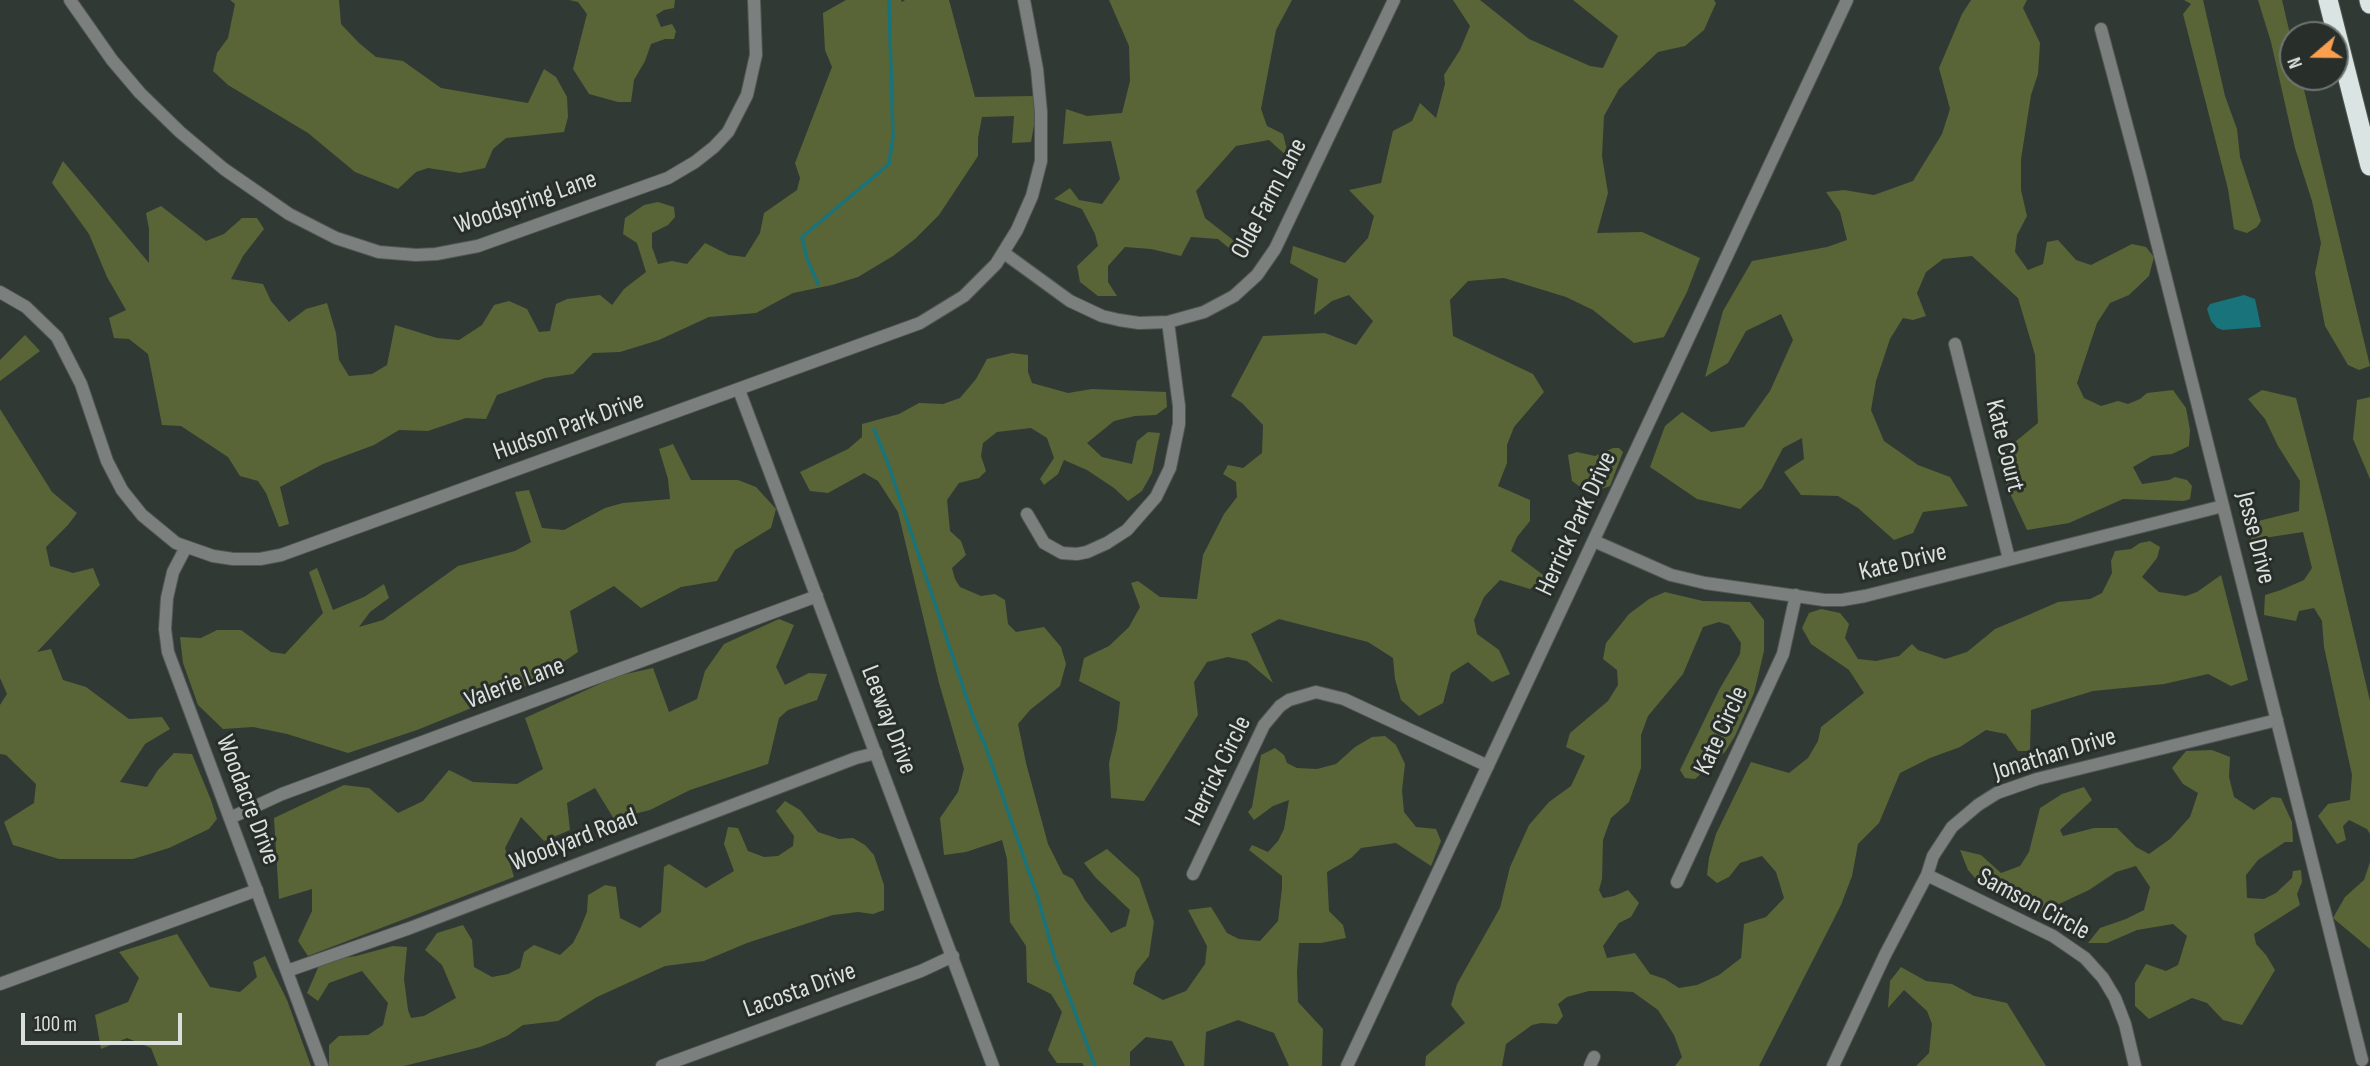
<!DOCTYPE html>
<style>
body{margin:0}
#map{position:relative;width:2370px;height:1066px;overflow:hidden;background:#313935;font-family:"Sofia Sans Condensed",sans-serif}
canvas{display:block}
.north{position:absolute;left:2279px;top:21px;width:70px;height:70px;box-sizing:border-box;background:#282f2b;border:2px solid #707572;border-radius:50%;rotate:250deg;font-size:19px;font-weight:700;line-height:28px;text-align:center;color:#dbdfdd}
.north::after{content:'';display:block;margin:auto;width:24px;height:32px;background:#f99f4d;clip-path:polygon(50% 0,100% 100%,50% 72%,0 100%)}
.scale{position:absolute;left:21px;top:1013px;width:161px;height:32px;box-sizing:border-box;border:4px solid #dbdfdd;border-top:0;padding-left:9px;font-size:21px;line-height:24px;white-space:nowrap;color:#dbdfdd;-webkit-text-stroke:5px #282f2b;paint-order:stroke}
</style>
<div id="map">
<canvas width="2370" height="1066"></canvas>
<div class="north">N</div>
<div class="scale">100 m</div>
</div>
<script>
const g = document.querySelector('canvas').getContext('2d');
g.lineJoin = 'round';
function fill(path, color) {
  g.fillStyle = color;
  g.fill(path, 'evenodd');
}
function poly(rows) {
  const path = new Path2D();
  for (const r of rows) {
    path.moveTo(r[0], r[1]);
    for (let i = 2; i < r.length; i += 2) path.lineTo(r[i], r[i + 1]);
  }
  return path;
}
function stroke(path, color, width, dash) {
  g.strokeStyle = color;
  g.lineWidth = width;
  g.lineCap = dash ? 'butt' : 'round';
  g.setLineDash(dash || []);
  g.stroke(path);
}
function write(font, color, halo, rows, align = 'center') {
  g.font = font + ' "Sofia Sans Condensed",sans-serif';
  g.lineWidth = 6;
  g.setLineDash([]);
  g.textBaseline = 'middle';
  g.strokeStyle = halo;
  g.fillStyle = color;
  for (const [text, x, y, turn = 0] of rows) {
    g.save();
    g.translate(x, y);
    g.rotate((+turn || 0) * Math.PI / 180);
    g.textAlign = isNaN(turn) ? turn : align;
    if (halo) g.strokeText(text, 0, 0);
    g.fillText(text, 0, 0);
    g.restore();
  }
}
const green = poly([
 [230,0,339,0,341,24,359,43,376,57,403,61,441,88,528,103,544,69,556,77,567,97,568,117,564,132,506,138,493,149,485,168,460,173,428,168,416,172,398,189,355,172,308,133,228,85,213,71,217,53,228,38,235,4],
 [569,0,675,0,674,8,664,10,656,15,661,27,672,24,676,31,674,39,665,39,651,44,645,61,634,80,631,102,618,102,589,94,573,69,587,14,578,2],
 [846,0,901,0,902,2,905,0,949,0,975,97,1033,96,1035,120,1031,142,1012,143,1014,116,982,117,978,138,978,156,939,215,915,239,893,256,858,277,832,285,793,293,756,313,709,317,659,340,620,352,593,353,573,374,545,378,497,395,486,419,466,418,428,431,399,430,374,445,323,464,280,487,289,524,279,527,266,493,258,481,240,476,228,457,181,426,162,425,148,354,129,339,114,338,109,318,126,310,107,277,89,234,52,183,63,161,149,263,149,229,146,213,161,206,206,241,224,234,242,218,257,218,264,229,243,256,231,279,263,284,271,301,289,322,306,309,327,303,336,333,339,360,349,376,372,374,387,365,395,325,437,338,459,340,482,325,494,305,509,301,527,309,539,332,550,331,556,304,567,299,600,295,612,305,624,289,646,272,637,243,623,234,625,218,644,205,658,202,674,207,675,217,668,225,652,233,652,247,658,264,672,261,687,264,705,243,729,255,745,257,760,233,764,213,797,190,800,178,795,163,832,67,825,50,823,13],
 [1109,0,1292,0,1276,30,1261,109,1267,126,1283,134,1289,158,1269,140,1236,146,1196,191,1205,218,1247,251,1245,261,1218,239,1191,237,1181,256,1151,249,1125,247,1108,266,1108,282,1117,296,1098,296,1080,282,1077,266,1098,246,1095,234,1082,209,1054,199,1070,188,1079,200,1102,204,1120,179,1111,141,1063,144,1066,109,1087,116,1122,113,1130,81,1129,46],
 [1453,0,1480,0,1529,39,1590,66,1603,68,1618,36,1573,0,1714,0,1716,3,1704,30,1685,46,1658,52,1619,89,1604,116,1602,156,1608,193,1597,233,1642,232,1700,258,1687,292,1664,337,1634,343,1593,310,1566,297,1504,278,1468,281,1450,300,1453,336,1533,374,1544,392,1514,427,1507,445,1507,463,1498,486,1530,500,1530,521,1517,537,1511,551,1546,577,1530,589,1500,580,1484,597,1474,620,1477,634,1499,650,1510,674,1492,682,1468,662,1451,673,1443,703,1419,716,1401,700,1395,679,1393,658,1368,642,1279,619,1251,634,1273,683,1247,661,1228,657,1207,662,1194,682,1198,715,1144,801,1111,798,1109,763,1117,729,1120,702,1079,681,1084,658,1109,646,1129,627,1140,607,1131,583,1138,581,1160,597,1197,599,1203,555,1224,514,1237,497,1236,482,1223,474,1228,465,1243,468,1262,453,1263,425,1242,403,1231,396,1263,336,1325,333,1356,345,1373,321,1349,295,1332,301,1314,315,1318,279,1290,263,1293,246,1345,263,1368,238,1374,216,1349,190,1381,183,1393,131,1412,121,1420,103,1436,118,1445,84,1444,75,1460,50,1470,26],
 [1971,0,2027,0,2023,8,2040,43,2038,74,2031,95,2021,159,2021,190,2027,216,2017,235,2015,252,2028,270,2043,264,2047,242,2058,240,2076,260,2091,265,2132,244,2146,247,2154,257,2149,276,2129,295,2110,303,2097,323,2077,383,2084,398,2101,406,2118,401,2128,404,2140,399,2147,393,2173,390,2186,408,2190,430,2189,446,2172,454,2152,456,2133,467,2142,484,2169,480,2175,477,2187,480,2192,486,2190,499,2184,501,2123,499,2069,523,2027,530,2008,489,1998,456,2038,423,2035,355,2018,298,1972,256,1943,259,1926,272,1917,293,1926,316,1913,320,1903,318,1890,339,1876,381,1871,410,1884,441,1918,465,1950,477,1968,506,1923,512,1913,533,1894,540,1858,508,1838,496,1801,495,1784,472,1804,459,1802,438,1783,448,1762,488,1740,509,1697,499,1650,467,1665,426,1682,412,1711,432,1744,427,1770,391,1793,340,1781,314,1746,331,1728,363,1705,377,1723,311,1752,261,1827,247,1847,240,1840,212,1826,192,1844,190,1874,195,1913,181,1942,134,1950,109,1939,68,1962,14],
 [2184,0,2203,0,2225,96,2237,129,2240,157,2261,221,2257,227,2247,233,2234,229,2228,189,2183,14,2191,4],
 [2258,0,2282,0,2293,47,2293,77,2301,77,2370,366,2359,370,2348,365,2325,326,2315,273,2321,243,2312,201,2295,148,2271,42],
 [25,335,40,351,0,381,0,360],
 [1012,353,1028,355,1028,372,1032,383,1068,393,1092,389,1166,392,1167,407,1156,415,1135,416,1114,421,1087,443,1102,457,1132,464,1137,441,1148,432,1160,433,1152,473,1142,491,1128,501,1114,488,1087,470,1064,460,1058,474,1044,485,1040,479,1054,458,1047,438,1031,428,997,432,983,443,981,456,986,471,979,478,959,483,947,500,950,531,961,541,966,555,952,568,955,579,960,587,981,596,995,594,1005,600,1008,624,1016,632,1044,627,1061,647,1066,664,1060,686,1030,710,1018,724,1026,763,1048,844,1063,874,1073,879,1085,900,1111,933,1126,926,1130,910,1096,878,1084,863,1107,849,1139,878,1154,922,1149,956,1136,972,1133,984,1163,1000,1186,991,1205,964,1207,946,1188,910,1211,907,1227,933,1239,939,1260,941,1278,921,1282,888,1282,876,1249,850,1252,845,1268,852,1278,841,1284,829,1289,800,1273,806,1254,820,1248,812,1252,807,1261,755,1275,748,1284,755,1287,763,1297,768,1317,769,1336,764,1355,747,1372,737,1385,736,1396,745,1405,764,1402,790,1404,812,1416,827,1436,829,1441,841,1431,866,1396,843,1361,848,1351,858,1327,872,1329,911,1343,925,1346,938,1321,943,1299,943,1297,972,1298,1002,1323,1029,1322,1066,1289,1066,1274,1033,1238,1020,1206,1032,1204,1066,1185,1066,1172,1041,1146,1037,1130,1052,1130,1066,1084,1066,1082,1063,1057,1063,1048,1050,1062,1012,1051,994,1027,982,1026,946,1010,922,1007,859,1002,840,966,852,944,855,940,818,958,792,964,769,939,683,898,512,878,481,864,473,828,493,810,491,800,472,848,449,862,437,862,424,899,414,919,403,943,404,960,398,976,379,987,359],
 [2262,390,2296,398,2326,514,2370,701,2370,834,2367,829,2349,820,2343,826,2346,840,2337,844,2318,816,2328,804,2350,800,2352,775,2324,647,2322,621,2314,608,2299,611,2296,621,2264,615,2265,595,2281,590,2304,580,2312,568,2303,532,2251,540,2254,522,2299,511,2300,481,2278,446,2265,419,2248,399],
 [2370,397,2370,479,2353,439,2357,400],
 [0,409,52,492,77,513,68,525,46,547,50,566,73,573,93,568,100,585,37,652,51,649,63,680,86,687,129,719,162,717,170,729,145,744,120,782,147,787,158,770,174,753,192,754,211,800,217,819,209,829,169,848,133,859,59,859,13,845,4,822,34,803,36,784,6,755,0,754,0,705,7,694,0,678],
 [673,444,691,480,738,480,756,487,776,509,771,528,735,550,717,581,681,587,641,608,614,586,570,611,578,652,531,684,417,730,348,753,287,734,253,727,223,729,198,705,183,663,180,637,201,638,217,630,241,630,271,652,285,654,323,613,309,572,317,568,333,610,364,597,384,584,389,598,370,612,359,627,383,620,458,566,515,551,531,542,515,492,529,490,542,528,564,530,605,508,623,503,670,499,668,479,659,449],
 [1613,448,1619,448,1623,452,1610,486,1596,491,1583,489,1572,481,1568,455,1577,452,1595,456],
 [2150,541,2160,547,2157,558,2142,577,2159,592,2186,596,2197,592,2221,575,2248,680,2231,686,2208,674,2164,684,2093,691,2031,710,2030,751,2018,751,2006,734,1986,730,1960,747,1930,758,1900,773,1879,823,1858,844,1852,876,1841,905,1759,1066,1675,1066,1682,1057,1674,1035,1658,1010,1633,992,1616,991,1589,991,1567,997,1558,1004,1563,1016,1557,1024,1541,1023,1532,1025,1506,1044,1502,1066,1425,1066,1426,1056,1465,1023,1451,1005,1457,984,1500,908,1510,867,1529,825,1549,802,1571,786,1585,756,1566,747,1570,733,1608,701,1618,685,1617,670,1603,659,1606,643,1629,614,1649,599,1665,592,1703,601,1750,602,1764,620,1764,651,1754,693,1735,736,1725,752,1695,779,1685,778,1680,770,1719,690,1740,654,1741,643,1729,625,1719,622,1703,627,1683,674,1648,716,1641,735,1641,768,1629,802,1611,818,1603,840,1602,879,1599,890,1603,898,1614,896,1628,890,1639,903,1631,917,1619,923,1603,946,1607,958,1635,953,1650,974,1665,979,1679,988,1697,985,1719,975,1741,958,1744,924,1766,917,1784,898,1776,872,1762,856,1740,863,1729,877,1717,883,1707,875,1709,858,1716,834,1751,762,1789,773,1808,758,1818,741,1821,727,1864,693,1849,670,1811,644,1802,628,1809,613,1821,609,1840,613,1849,624,1845,638,1858,659,1876,661,1899,656,1912,644,1918,650,1945,659,1967,652,1995,629,2026,616,2058,602,2090,599,2102,593,2112,573,2111,561,2115,551,2131,549,2140,543],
 [779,619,794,625,776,667,785,685,809,673,827,674,817,700,788,710,779,718,768,764,690,790,650,810,614,819,595,788,567,803,570,830,544,841,521,817,505,848,514,877,308,956,298,941,312,911,312,889,279,899,274,818,344,785,369,788,398,813,423,801,449,770,473,782,517,784,543,769,525,718,617,676,653,668,669,712,697,699,705,671,724,644],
 [2212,750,2230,757,2229,777,2234,797,2254,810,2272,797,2281,798,2292,822,2293,842,2285,842,2258,860,2246,875,2247,898,2264,899,2276,893,2292,878,2293,871,2301,870,2302,882,2297,894,2300,905,2254,934,2256,944,2266,955,2275,970,2242,1025,2223,1020,2207,1003,2192,998,2149,1019,2135,1006,2135,983,2146,964,2166,971,2178,965,2187,936,2173,924,2137,930,2107,943,2088,943,2100,928,2126,919,2144,910,2150,887,2136,866,2116,872,2089,890,2042,912,2002,899,1981,885,1968,870,1960,850,1981,855,2001,873,2020,866,2029,852,2040,808,2062,794,2084,787,2092,800,2060,830,2063,836,2094,828,2117,828,2136,847,2149,854,2170,839,2190,817,2198,793,2183,784,2172,768,2186,751],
 [785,801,800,810,818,832,839,839,853,838,865,845,874,855,884,885,884,910,873,914,858,912,833,915,747,943,704,961,665,966,597,997,558,1021,523,1025,507,1036,480,1047,404,1066,329,1066,329,1045,339,1036,368,1035,383,1025,388,1003,362,971,329,983,318,1001,307,993,321,961,356,956,393,946,407,947,404,979,408,1010,411,1018,424,1016,456,998,442,965,425,950,437,933,463,925,472,940,474,967,492,977,508,974,520,968,524,952,534,945,560,955,573,943,580,929,587,912,588,895,605,885,616,887,620,918,640,928,661,912,664,867,669,864,706,888,734,871,724,844,728,827,738,828,748,851,764,857,778,856,793,846,794,836,776,811],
 [2370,862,2370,949,2333,918,2345,897,2364,880],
 [177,934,210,987,240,992,257,977,253,962,265,956,287,1000,311,1066,158,1066,151,1048,127,1038,101,1049,95,1015,128,1002,139,978,119,952],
 [1901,967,1926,981,1952,984,1974,996,2007,1003,2046,1066,1916,1066,1929,1053,1932,1024,1927,1011,1904,990,1888,1008,1890,981]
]);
const water = poly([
 [2244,295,2255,299,2261,327,2223,330,2217,328,2211,321,2207,309,2210,304]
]);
const stream = poly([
 [818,284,807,259,802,237,889,164,893,137,889,0],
 [874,429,887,461,972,714,985,745,1038,898,1054,956,1095,1066]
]);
const minor = poly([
 [70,0,112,60,140,93,180,132,224,169,289,214,336,238,379,252,416,255,436,254,478,246,668,178,695,162,714,147,728,132,747,95,756,55,754,0],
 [2101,29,2140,175,2362,1060],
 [1004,253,1070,301,1102,316,1119,320,1139,323,1168,322,1204,312,1234,296,1257,275,1275,249,1394,0],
 [0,292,26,307,57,337,81,384,107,461,122,490,142,515,176,543,213,556,233,559,260,559,281,555,920,323,964,296,996,264,1017,230,1032,196,1041,161,1041,112,1037,69,1024,0],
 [1955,344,2009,559],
 [739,390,993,1066],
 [1027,514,1044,543,1062,553,1077,554,1087,552,1107,543,1127,530,1156,497,1170,468,1179,424,1179,406,1168,322],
 [1594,541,1671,575,1705,583,1824,600,1842,600,1865,596,2223,506],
 [186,547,173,572,167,598,165,629,168,652,322,1066],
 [230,818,282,794,817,596],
 [1193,874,1264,725,1280,706,1289,700,1316,692,1344,699,1488,766],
 [1927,875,2053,936,2085,958,2103,978,2115,998,2125,1024,2135,1066],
 [1677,882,1783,654,1796,595],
 [287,971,410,928,856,758,876,753],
 [0,984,257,890],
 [662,1066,921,971,953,956],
 [1347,1066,1847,0],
 [1590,1066,1594,1057],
 [1833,1066,1885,955,1927,875,1933,856,1952,827,1978,805,1997,793,2037,779,2277,720]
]);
const highway = poly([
 [2328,0,2370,166],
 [2369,0,2370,4]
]);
const streetNames = [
 ["Olde Farm Lane",1270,199,-62],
 ["Woodspring Lane",526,203,-19],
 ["Hudson Park Drive",569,427,-20],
 ["Kate Court",2004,446,76],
 ["Herrick Park Drive",1577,524,-65],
 ["Jesse Drive",2255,538,76],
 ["Kate Drive",1903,563,-14],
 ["Valerie Lane",515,684,-21],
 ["Leeway Drive",888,720,69],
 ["Kate Circle",1722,731,-65],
 ["Jonathan Drive",2055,755,-17],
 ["Herrick Circle",1219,771,-64],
 ["Woodacre Drive",247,800,69],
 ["Woodyard Road",574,841,-21],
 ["Samson Circle",2033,905,28],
 ["Lacosta Drive",800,991,-20]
];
fill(green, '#596536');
fill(water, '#18737a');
stroke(stream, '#18737a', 3.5);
stroke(minor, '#505753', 14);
stroke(highway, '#505753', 21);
stroke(minor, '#7b807f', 12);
stroke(highway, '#dae5e3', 19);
write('26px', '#dbdfdd', '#282f2b', streetNames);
</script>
